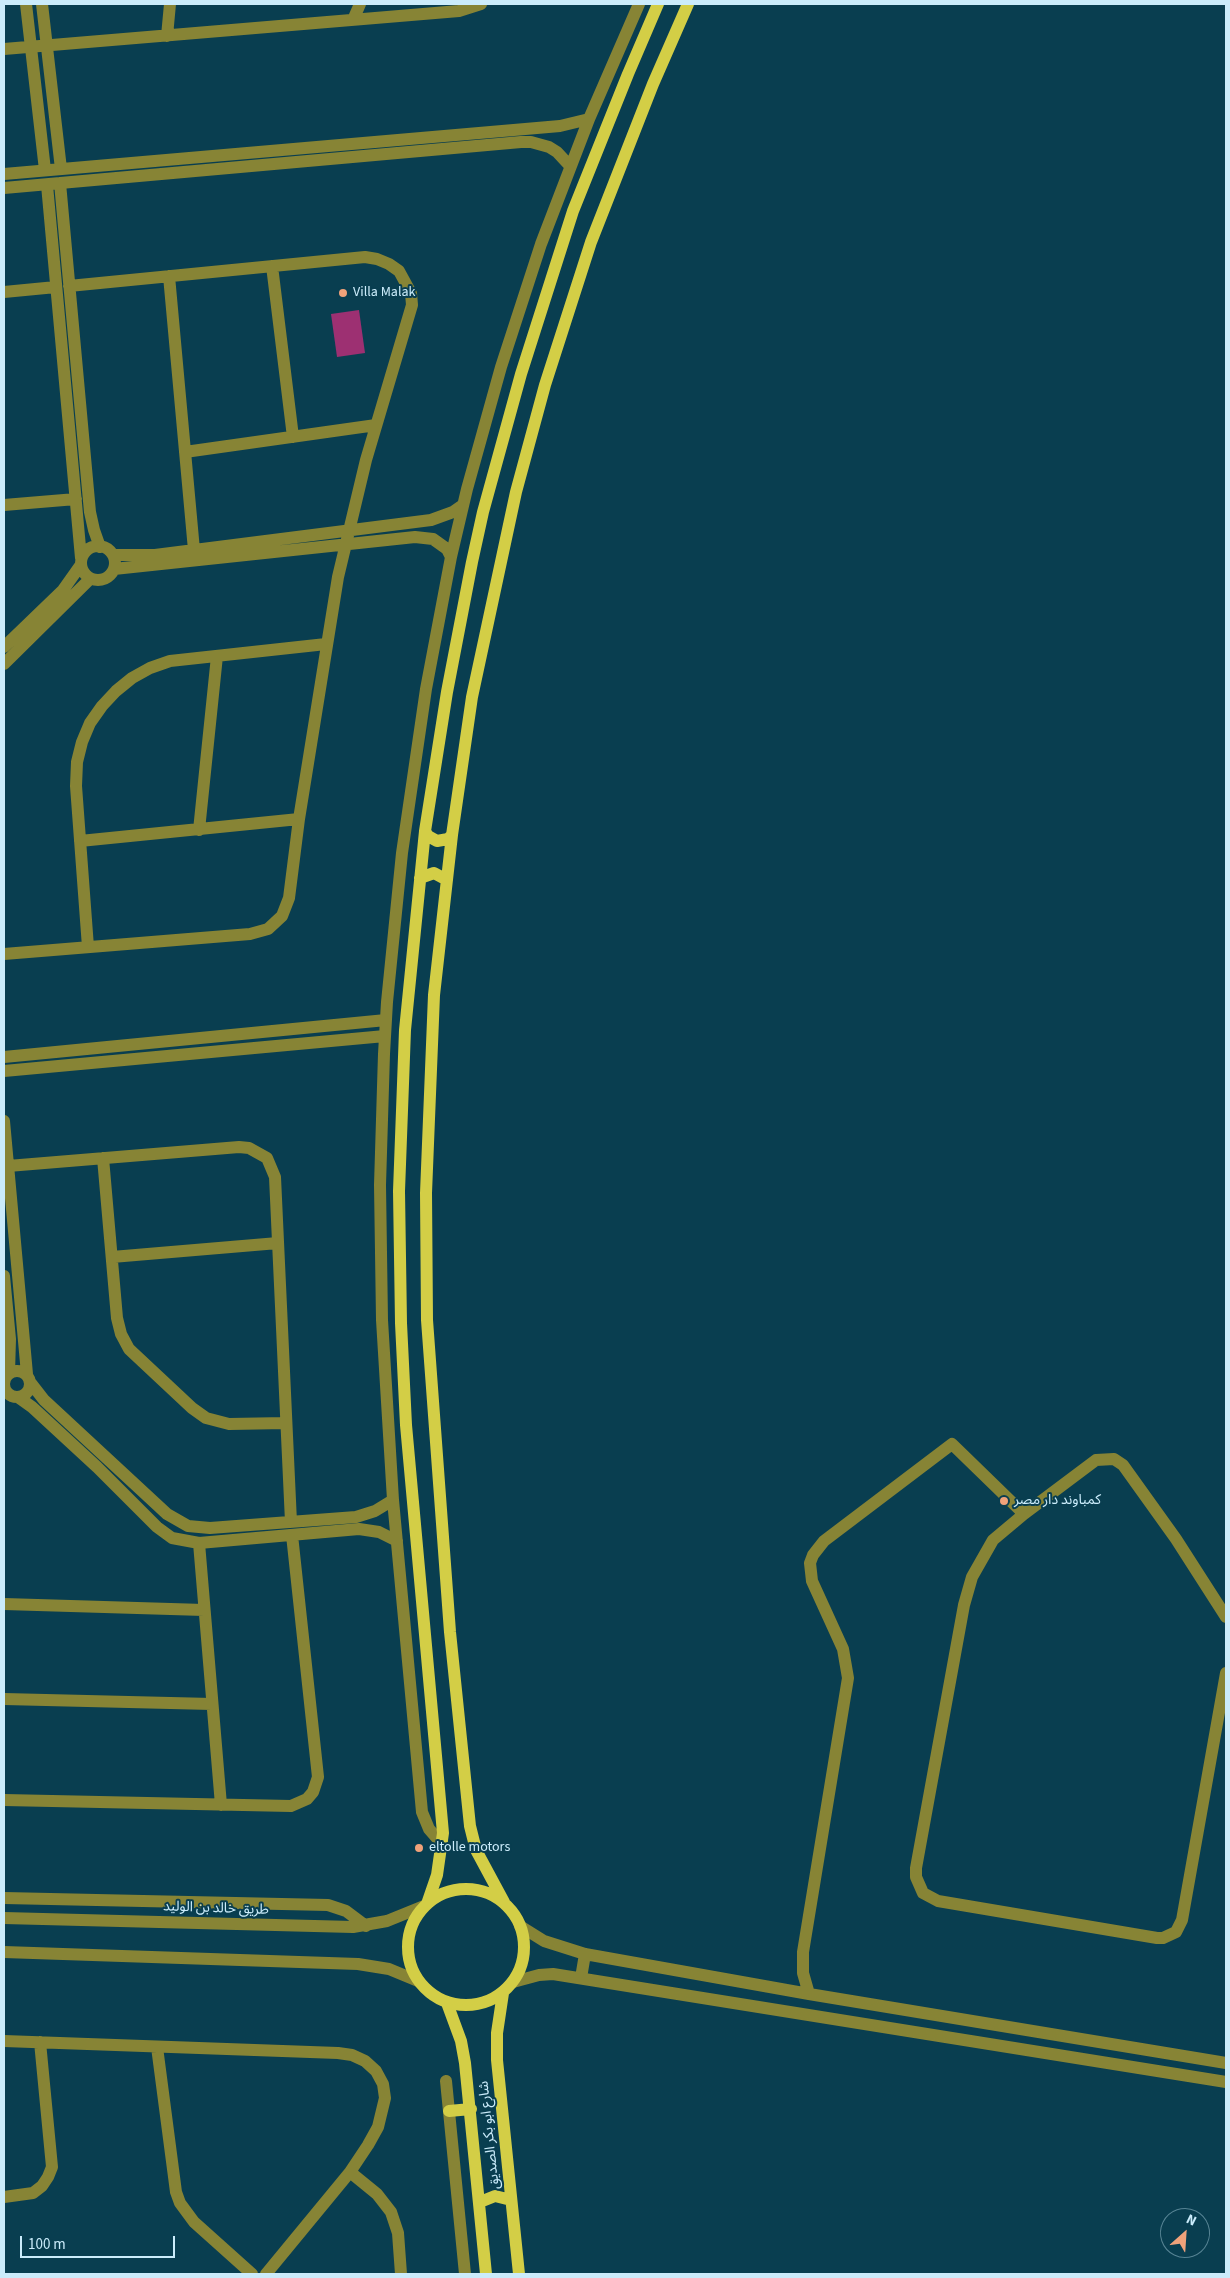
<!DOCTYPE html>
<meta charset="utf-8">
<style>
body{margin:0}
#map{position:relative;width:1230px;height:2278px;overflow:hidden;background:#093e50;font-family:"Source Sans 3",sans-serif}
canvas{display:block}
.frame{position:absolute;inset:0;border:5px solid #cbecfb;pointer-events:none}
.north{position:absolute;left:1160px;top:2208px;width:50px;height:50px;box-sizing:border-box;background:#093e50;border:1px solid #578494;border-radius:50%;rotate:26deg;font-size:14px;font-weight:700;line-height:20px;text-align:center;color:#cbecfb}
.north::after{content:'';display:block;margin:auto;width:18px;height:22px;background:#f0a27a;clip-path:polygon(50% 0,100% 100%,50% 72%,0 100%)}
.scale{position:absolute;left:20px;top:2236px;width:155px;height:22px;box-sizing:border-box;border:2px solid #cbecfb;border-top:0;padding-left:6px;font-size:15px;line-height:18px;white-space:nowrap;color:#cbecfb;-webkit-text-stroke:4px #093e50;paint-order:stroke}
</style>
<div id="map">
<canvas width="1230" height="2278"></canvas>
<div class="frame"></div>
<div class="north">N</div>
<div class="scale">100 m</div>
</div>
<script>
const g = document.querySelector('canvas').getContext('2d');
g.lineJoin = 'round';
function fill(path, color) {
  g.fillStyle = color;
  g.fill(path, 'evenodd');
}
function poly(rows) {
  const path = new Path2D();
  for (const r of rows) {
    if (r.length === 3) {
      path.moveTo(r[0] + r[2], r[1]);
      path.arc(r[0], r[1], r[2], 0, 2 * Math.PI);
      continue;
    }
    path.moveTo(r[0], r[1]);
    for (let i = 2; i < r.length; i += 2) path.lineTo(r[i], r[i + 1]);
  }
  return path;
}
function stroke(path, color, width, dash) {
  g.strokeStyle = color;
  g.lineWidth = width;
  g.lineCap = dash ? 'butt' : 'round';
  g.setLineDash(dash || []);
  g.stroke(path);
}
function write(font, color, halo, rows, align = 'center') {
  g.font = font + ' "Source Sans 3","Noto Sans Arabic",sans-serif';
  g.lineWidth = 4;
  g.setLineDash([]);
  g.textBaseline = 'middle';
  g.strokeStyle = halo;
  g.fillStyle = color;
  for (const [text, x, y, turn = 0] of rows) {
    g.save();
    g.translate(x, y);
    g.rotate((+turn || 0) * Math.PI / 180);
    g.textAlign = isNaN(turn) ? turn : align;
    if (halo) g.strokeText(text, 0, 0);
    g.fillText(text, 0, 0);
    g.restore();
  }
}
const green = poly([
 [359,310,365,353,337,357,331,314]
]);
const minor = poly([
 [26,4,45,170],
 [42,4,61,169],
 [353,20,360,4],
 [167,36,170,4],
 [4,49,459,11,481,4],
 [4,174,560,126,589,119],
 [60,183,90,512,94,530,100,547],
 [47,185,81,558],
 [4,188,521,142,531,142,549,147,557,152,570,166],
 [272,266,293,437],
 [169,276,194,550],
 [4,292,56,287],
 [185,452,376,425],
 [4,505,76,499],
 [98,563,17],
 [113,555,155,555,431,520,453,512,463,505],
 [114,569,415,537,433,539,447,549,451,557],
 [4,647,63,590,80,566],
 [4,664,90,579],
 [199,830,217,656],
 [80,841,299,819],
 [88,947,76,786,77,762,82,742,90,723,102,706,116,691,132,678,150,668,170,661,326,644],
 [4,954,250,934,268,929,282,916,289,898,299,819,338,577,366,460,412,305,411,293,399,271,389,264,377,259,365,257,69,286],
 [4,1057,386,1020],
 [4,1071,385,1036],
 [4,1121,27,1374],
 [103,1158,117,1318,121,1334,129,1349,192,1408,206,1418,229,1424,286,1423],
 [8,1166,239,1147,249,1148,267,1158,275,1177,291,1522],
 [112,1257,278,1243],
 [4,1276,10,1339,9,1373],
 [17,1384,13],
 [30,1382,44,1400,167,1514,188,1526,210,1528,356,1517,375,1511,393,1500],
 [18,1397,32,1407,97,1467,157,1527,172,1538,199,1543,359,1529,379,1532,397,1541],
 [199,1543,221,1805],
 [4,1604,204,1610],
 [1226,1617,1176,1539,1123,1465,1114,1459,1096,1460,1024,1514,993,1540,972,1577,964,1605,916,1868,916,1877,923,1893,938,1901,1157,1938,1163,1938,1176,1932,1182,1920,1226,1673],
 [4,1699,212,1704],
 [4,1800,291,1806,307,1799,313,1792,318,1777,292,1535],
 [443,1845,429,1829,422,1812,393,1500,382,1320,380,1185,384,1054,387,1002,402,853,426,689,451,557,467,489,501,367,541,244,589,119,639,4],
 [4,1898,328,1905,346,1911,366,1926],
 [4,1918,353,1927,387,1921,424,1906],
 [520,1926,544,1941,585,1954,809,1994,1226,2063],
 [4,1952,358,1964,389,1969,418,1981],
 [581,1978,585,1954],
 [513,1982,539,1975,553,1974,1226,2082],
 [809,1994,803,1973,803,1952,848,1678,843,1649,812,1581,810,1563,813,1555,824,1541,952,1444,1024,1514],
 [4,2041,338,2053,352,2055,365,2061,376,2071,383,2084,385,2098,378,2127,368,2145,350,2172,266,2274],
 [157,2047,176,2192,180,2203,194,2222,252,2274],
 [446,2081,465,2274],
 [350,2172,377,2194,391,2212,398,2233,401,2274],
 [4,2197,33,2193,42,2186,48,2177,52,2167,40,2042]
]);
const major = poly([
 [425,831,428,836,437,841,448,839,452,835],
 [420,878,434,873,447,880],
 [466,1947,58],
 [504,1902,476,1850,470,1826,450,1632,427,1320,426,1193,434,995,452,835,472,697,516,492,545,385,591,242,653,84,688,4],
 [427,1904,437,1875,443,1833,406,1425,401,1323,399,1191,405,1030,425,831,447,692,472,562,483,512,521,374,573,211,628,74,658,4],
 [503,1993,497,2033,497,2060,519,2274],
 [447,2003,461,2041,465,2063,486,2274],
 [449,2111,471,2109],
 [480,2202,495,2196,511,2200]
]);
const markers = [
 [343,293,5,"#f0a27a"],
 [1004,1501,5,"#f0a27a"],
 [419,1848,5,"#f0a27a"]
];
const poiNames = [
 ["Villa Malak",353,293],
 ["كمباوند دار مصر",1014,1501],
 ["eltolle motors",429,1848]
];
const streetNames = [
 ["طريق خالد بن الوليد",216,1909,2],
 ["شارع ابو بكر الصديق",490,2135,-96]
];
fill(green, '#9d3072');
stroke(minor, '#878435', 12);
stroke(major, '#d3ce46', 12);
for (const [x, y, r, color] of markers) {
  const dot = new Path2D();
  dot.arc(x, y, r, 0, 2 * Math.PI);
  g.fillStyle = color;
  g.fill(dot);
  stroke(dot, '#093e50', 2);
}
write('14px', '#cbecfb', '#093e50', poiNames, 'left');
write('14px', '#cbecfb', '#093e50', streetNames);
</script>
